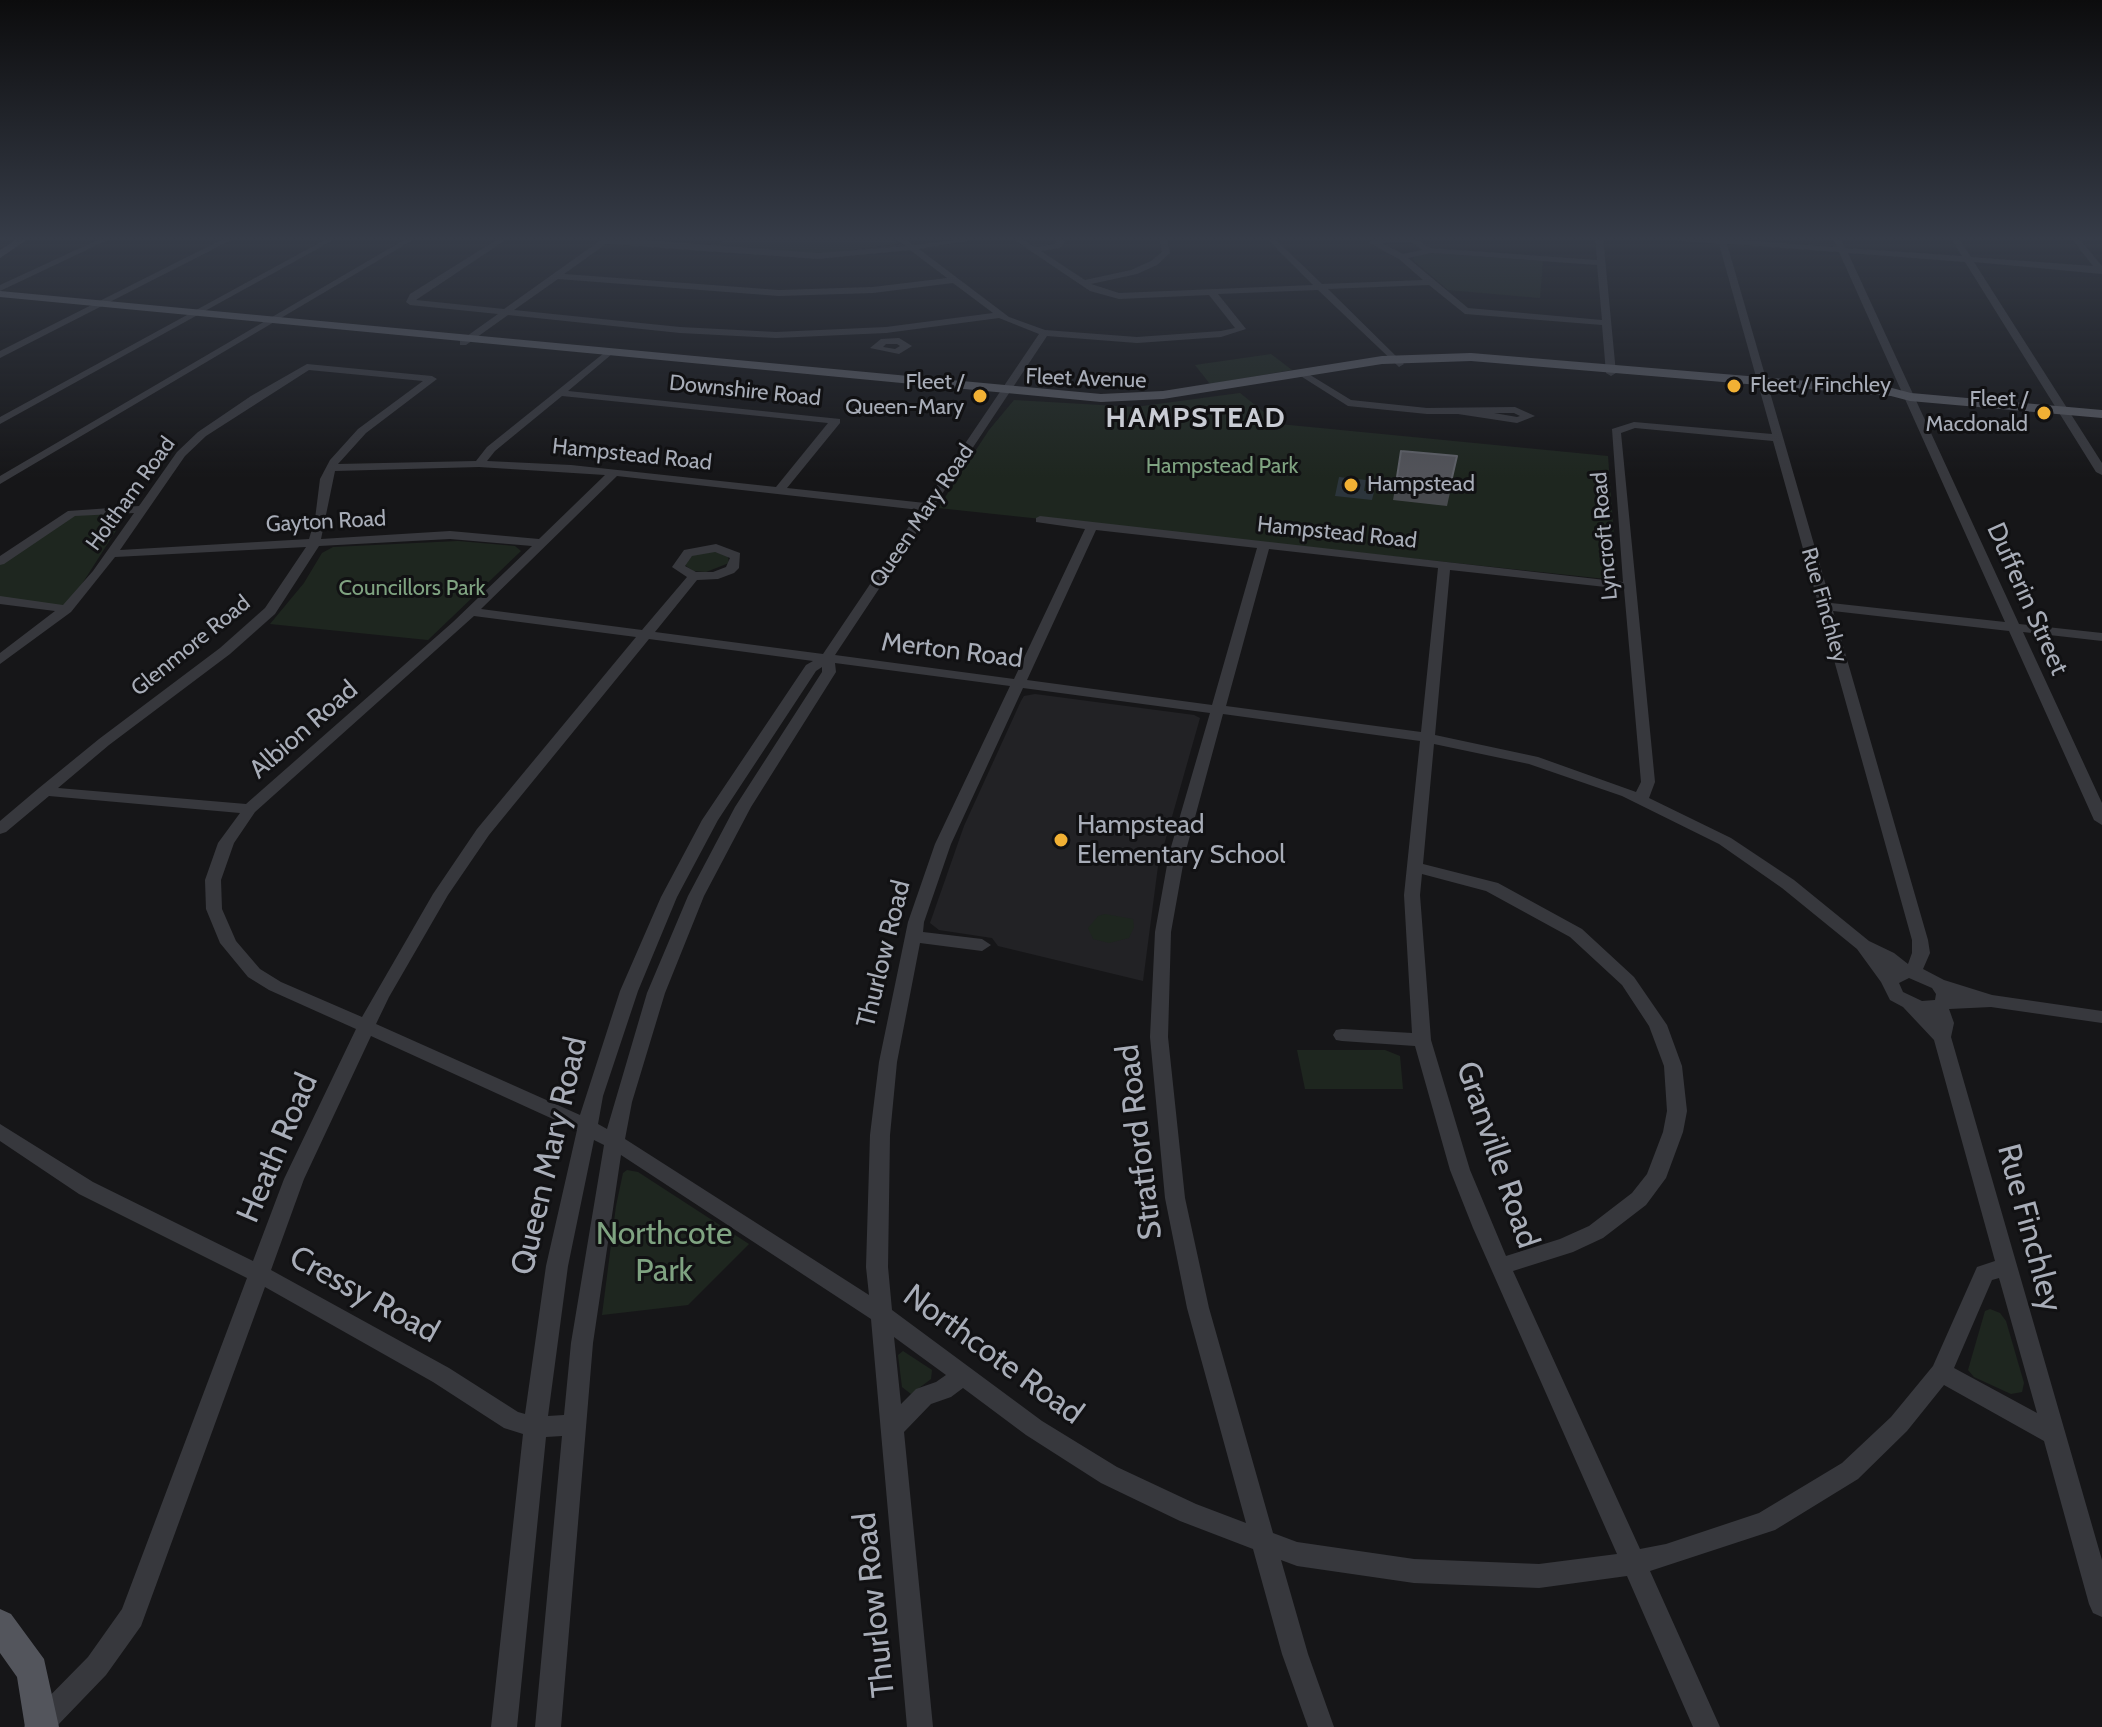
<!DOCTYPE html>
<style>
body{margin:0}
canvas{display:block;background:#161618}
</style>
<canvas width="2102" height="1727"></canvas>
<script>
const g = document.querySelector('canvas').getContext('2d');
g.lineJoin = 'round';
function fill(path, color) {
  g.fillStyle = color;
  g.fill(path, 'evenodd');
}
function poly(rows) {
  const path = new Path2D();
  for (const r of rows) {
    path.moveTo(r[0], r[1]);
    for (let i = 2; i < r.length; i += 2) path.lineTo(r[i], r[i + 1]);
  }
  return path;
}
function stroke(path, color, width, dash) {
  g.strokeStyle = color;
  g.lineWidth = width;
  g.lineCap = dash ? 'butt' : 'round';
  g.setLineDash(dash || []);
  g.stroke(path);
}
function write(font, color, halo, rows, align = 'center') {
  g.font = font + ' Cabin,sans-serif';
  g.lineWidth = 6;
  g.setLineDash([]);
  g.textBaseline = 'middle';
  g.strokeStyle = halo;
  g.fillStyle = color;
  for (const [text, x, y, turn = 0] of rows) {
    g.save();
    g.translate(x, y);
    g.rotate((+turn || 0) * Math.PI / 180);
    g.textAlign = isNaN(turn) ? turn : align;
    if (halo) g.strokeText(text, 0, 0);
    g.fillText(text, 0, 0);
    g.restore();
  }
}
const built = poly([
 [1035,694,1194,715,1200,718,1158,866,1143,981,998,946,992,938,939,930,930,923,964,826,1021,701,1024,696]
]);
const green = poly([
 [729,237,889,237,899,244,822,254,714,246],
 [1433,253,1543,261,1540,298,1448,290,1413,260,1414,256],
 [1271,354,1292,370,1210,384,1195,365],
 [1240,393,1279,424,1608,456,1617,576,1606,579,938,508,989,430,1014,400,1135,407],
 [72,513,114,514,124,518,66,609,0,600,0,561],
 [458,541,515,546,521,551,428,640,270,624,304,583,322,553,333,547],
 [712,551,728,556,729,563,706,572,693,571,685,565,692,555],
 [1105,914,1133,919,1134,927,1129,938,1109,943,1093,939,1088,928,1098,916],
 [1297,1050,1385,1050,1400,1056,1403,1089,1305,1089],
 [627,1170,638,1172,749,1244,688,1305,602,1315,616,1206,623,1173],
 [1990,1309,2000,1313,2006,1321,2024,1383,2022,1392,2011,1394,1974,1377,1968,1370,1985,1311],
 [903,1351,932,1370,931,1379,911,1394,902,1387,898,1355]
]);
const water = poly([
 [1339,477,1366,480,1364,491,1374,492,1372,500,1335,496]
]);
const minor = poly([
 [104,237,114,237,0,291,0,285,104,237],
 [227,237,237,237,0,358,0,351,227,237],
 [330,237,339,237,0,424,0,417,330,237],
 [409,237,418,237,0,484,0,476,409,237],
 [501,237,510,237,416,300,504,309,605,237,818,253,905,246,894,237,903,237,913,245,983,237,979,239,919,249,1009,317,1045,330,1137,337,1221,331,1235,328,1209,295,1119,299,1090,291,1010,237,1019,237,1035,247,1054,244,1057,242,1053,237,1061,237,1065,242,1060,248,1041,251,1085,280,1131,270,1151,261,1162,252,1159,237,1167,237,1170,253,1157,265,1137,274,1091,284,1119,293,1313,285,1265,237,1273,237,1322,284,1423,280,1399,259,1369,243,1372,239,1413,237,1430,248,1597,260,1595,237,1603,237,1616,373,1611,376,1606,373,1602,325,1465,314,1429,285,1328,289,1402,362,1404,364,1399,367,1318,290,1218,294,1246,329,1221,337,1137,343,1047,336,835,655,1014,679,1085,529,1036,522,1036,518,1040,516,1623,582,1612,429,1634,422,1772,434,1719,244,1661,239,1657,237,1717,239,1725,237,1726,239,1837,247,1832,237,1840,237,1845,248,1962,256,1950,237,1958,237,1971,257,2093,266,2070,237,2078,237,2102,266,2102,274,1974,262,2102,463,2102,475,2096,472,1965,262,1848,253,2019,624,2102,633,2102,641,2023,632,2102,803,2102,825,2094,820,2009,631,1833,611,1928,940,1930,953,1923,969,1944,980,1992,995,2102,1011,2102,1023,1991,1007,1949,1009,1954,1023,1951,1037,2102,1560,2102,1617,2093,1613,2089,1604,2044,1441,1944,1385,1907,1431,1858,1479,1775,1530,1650,1571,1720,1727,1693,1727,1627,1576,1539,1588,1414,1583,1297,1566,1281,1560,1308,1654,1334,1727,1308,1727,1282,1654,1253,1549,1180,1521,1101,1483,1026,1435,963,1388,951,1397,931,1404,904,1432,933,1727,907,1727,871,1319,621,1155,593,1343,561,1727,535,1727,562,1436,546,1437,517,1727,491,1727,523,1434,504,1428,433,1382,265,1287,141,1626,106,1675,56,1727,24,1727,28,1718,88,1657,122,1609,247,1278,79,1194,0,1141,0,1124,93,1182,253,1261,284,1179,356,1029,269,990,248,977,220,943,206,909,205,880,218,843,240,813,49,796,6,832,0,834,0,821,39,788,99,739,220,648,265,608,306,547,115,557,71,612,0,664,0,653,55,611,0,604,0,596,63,605,93,571,134,513,75,516,4,564,0,565,0,556,68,511,139,506,177,452,198,432,251,396,307,364,432,376,437,379,366,433,338,464,476,461,487,447,609,349,614,352,612,354,568,391,840,419,840,423,787,488,925,503,1039,334,999,318,886,333,776,338,680,333,508,315,466,345,460,345,460,341,498,314,410,305,406,302,410,294,501,237],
 [1411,242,1422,250,1403,254,1382,243,1411,242],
 [606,244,818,259,910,250,947,278,873,287,779,290,564,274,606,244],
 [1727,244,1839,252,2005,622,1831,603,1727,244],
 [1432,253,1597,265,1602,320,1468,308,1408,258,1432,253],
 [558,279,779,296,873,293,953,283,993,313,886,327,776,332,680,327,514,310,558,279],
 [309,370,423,381,358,429,330,460,320,479,315,519,309,539,120,550,185,456,206,436,309,370],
 [562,396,828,423,776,487,571,465,487,461,495,451,562,396],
 [1635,428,1773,441,1912,940,1912,953,1908,964,1894,953,1869,941,1794,880,1731,838,1649,798,1655,782,1621,433,1635,428],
 [479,467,605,475,539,539,450,531,321,539,335,471,479,467],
 [617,476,920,510,823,654,655,632,697,580,718,579,734,573,739,568,740,553,716,544,684,550,672,567,687,577,642,630,481,609,617,476],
 [1096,530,1257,548,1212,705,1027,680,1096,530],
 [450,539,532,546,453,622,246,804,58,788,109,745,230,654,275,614,319,546,450,539],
 [1269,549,1438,568,1421,732,1226,706,1269,549],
 [715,552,730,558,726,567,713,572,696,572,685,566,692,556,715,552],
 [1450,570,1624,589,1641,782,1636,792,1538,757,1435,735,1450,570],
 [474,616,636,637,477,829,433,894,362,1017,281,982,260,969,236,941,222,909,221,880,234,843,255,812,474,616],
 [649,639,813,661,806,665,702,820,661,897,620,991,580,1115,376,1024,389,997,448,895,489,835,649,639],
 [835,663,1010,686,935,844,908,922,879,1062,870,1135,866,1267,869,1295,625,1139,632,1102,665,993,704,896,751,807,836,672,835,663],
 [822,667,822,672,735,807,688,896,647,993,607,1129,598,1124,603,1096,638,991,677,897,718,820,816,671,822,667],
 [1023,688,1210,713,1169,854,1155,932,1150,1037,1165,1198,1187,1308,1246,1523,1196,1504,1117,1467,1042,1421,892,1310,888,1267,890,1135,897,1062,920,943,982,951,991,945,982,939,923,932,924,922,951,844,1023,688],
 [1223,714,1420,741,1404,895,1412,1033,1342,1029,1336,1030,1333,1035,1336,1040,1342,1041,1415,1046,1450,1170,1473,1228,1617,1554,1539,1564,1414,1559,1297,1542,1273,1533,1209,1308,1185,1198,1168,1037,1171,932,1185,854,1223,714],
 [1434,744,1529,764,1622,796,1719,844,1782,888,1857,949,1881,982,1890,1000,1903,1007,1934,1040,1995,1261,1977,1267,1933,1366,1891,1417,1842,1463,1759,1513,1666,1544,1640,1549,1513,1271,1573,1252,1603,1238,1646,1205,1666,1178,1683,1132,1687,1111,1682,1066,1667,1025,1634,977,1582,929,1498,883,1423,864,1434,744],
 [1422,874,1486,891,1570,937,1622,985,1649,1026,1664,1066,1667,1111,1663,1132,1647,1174,1632,1193,1589,1226,1560,1239,1506,1256,1470,1170,1431,1040,1420,895,1422,874],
 [1909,978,1932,988,1936,994,1935,1000,1922,1001,1903,992,1899,983,1909,978],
 [371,1036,577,1130,546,1266,525,1414,518,1412,449,1368,271,1270,304,1179,371,1036],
 [594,1140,604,1145,571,1343,564,1415,548,1416,568,1266,594,1140],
 [1999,1278,2037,1413,1954,1368,1992,1280,1999,1278],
 [894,1337,946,1375,936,1382,916,1389,901,1404,894,1337],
 [899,338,912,346,899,354,870,348,881,339,899,338],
 [886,344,897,344,900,346,895,349,883,347,886,344],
 [1302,370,1351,400,1427,408,1515,407,1535,416,1517,423,1458,414,1427,414,1348,406,1299,375,1299,371,1302,370],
 [1494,413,1514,413,1520,416,1517,417,1494,413]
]);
const major = poly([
 [20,237,31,237,0,258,0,250,20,237],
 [0,291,1101,394,1163,391,1382,356,1471,353,1892,388,1911,393,2102,410,2102,418,1910,401,1891,396,1471,361,1382,364,1163,399,1101,402,0,297,0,291],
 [0,1609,11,1614,44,1659,59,1727,25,1727,17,1677,0,1653,0,1609]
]);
const wall = poly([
 [1397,477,1453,479,1447,506,1393,500]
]);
const building = poly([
 [1401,451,1457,456,1451,482,1397,477,1401,451]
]);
const markers = [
 [1734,386,8,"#f2b134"],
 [980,396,8,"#f2b134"],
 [2044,413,8,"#f2b134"],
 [1351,485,8,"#f2b134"],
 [1061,840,8,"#f2b134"]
];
const farStreetnames = [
 ["Fleet Avenue",1086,379,2],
 ["Downshire Road",745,391,6],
 ["Hampstead Road",632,455,6],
 ["Holtham Road",131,494,-54],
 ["Queen Mary Road",922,516,-56],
 ["Gayton Road",326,522,-3],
 ["Hampstead Road",1337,533,6],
 ["Lyncroft Road",1605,536,-95],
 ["Rue Finchley",1824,605,74],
 ["Glenmore Road",191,646,-39]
];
const farPoinames = [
 ["Fleet /",964,383],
 ["Queen-Mary",964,408],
 ["Fleet / Finchley",1750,386,"left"],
 ["Fleet /",2028,400],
 ["Macdonald",2028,425],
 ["Hampstead",1367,485,"left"]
];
const farParknames = [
 ["Hampstead Park",1222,467],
 ["Councillors Park",412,589]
];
const streetNames = [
 ["Dufferin Street",2027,599,66],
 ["Merton Road",952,651,7],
 ["Albion Road",304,730,-41],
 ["Thurlow Road",884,954,-76]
];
const poiNames = [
 ["Hampstead",1077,825],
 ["Elementary School",1077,855]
];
const farDistrictnames = [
 ["HAMPSTEAD",1196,419]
];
const nearStreetnames = [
 ["Stratford Road",1140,1142,-97],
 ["Heath Road",278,1148,-67],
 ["Granville Road",1497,1155,71],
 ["Queen Mary Road",550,1156,-77],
 ["Rue Finchley",2029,1228,75],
 ["Cressy Road",364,1295,29],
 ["Northcote Road",993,1355,36],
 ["Thurlow Road",875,1605,-96]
];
const nearParknames = [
 ["Northcote",664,1235],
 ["Park",664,1272]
];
fill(built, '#222225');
fill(green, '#1e261f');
fill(water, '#2c353c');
fill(minor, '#37383d');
fill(major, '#53555c');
fill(wall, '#47494d');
fill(building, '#525359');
stroke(building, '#5f6168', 2);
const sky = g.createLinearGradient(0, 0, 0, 478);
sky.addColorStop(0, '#0c0c0d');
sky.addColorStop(0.5, '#363c48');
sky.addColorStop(1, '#363c4800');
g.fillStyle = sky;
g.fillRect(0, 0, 2102, 478);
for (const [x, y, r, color] of markers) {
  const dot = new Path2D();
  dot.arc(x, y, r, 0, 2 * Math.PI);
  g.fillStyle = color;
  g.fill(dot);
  stroke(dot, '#111113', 3);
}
write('22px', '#a8adb8', '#111113', farStreetnames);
write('22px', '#a8adb8', '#111113', farPoinames, 'right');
write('22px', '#7fa381', '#111113', farParknames);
write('26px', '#a8adb8', '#111113', streetNames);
write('26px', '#a8adb8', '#111113', poiNames, 'left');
g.letterSpacing = '2px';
write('bold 28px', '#c9ccd4', '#111113', farDistrictnames);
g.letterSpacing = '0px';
write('32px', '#a8adb8', '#111113', nearStreetnames);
write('32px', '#7fa381', '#111113', nearParknames);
</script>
